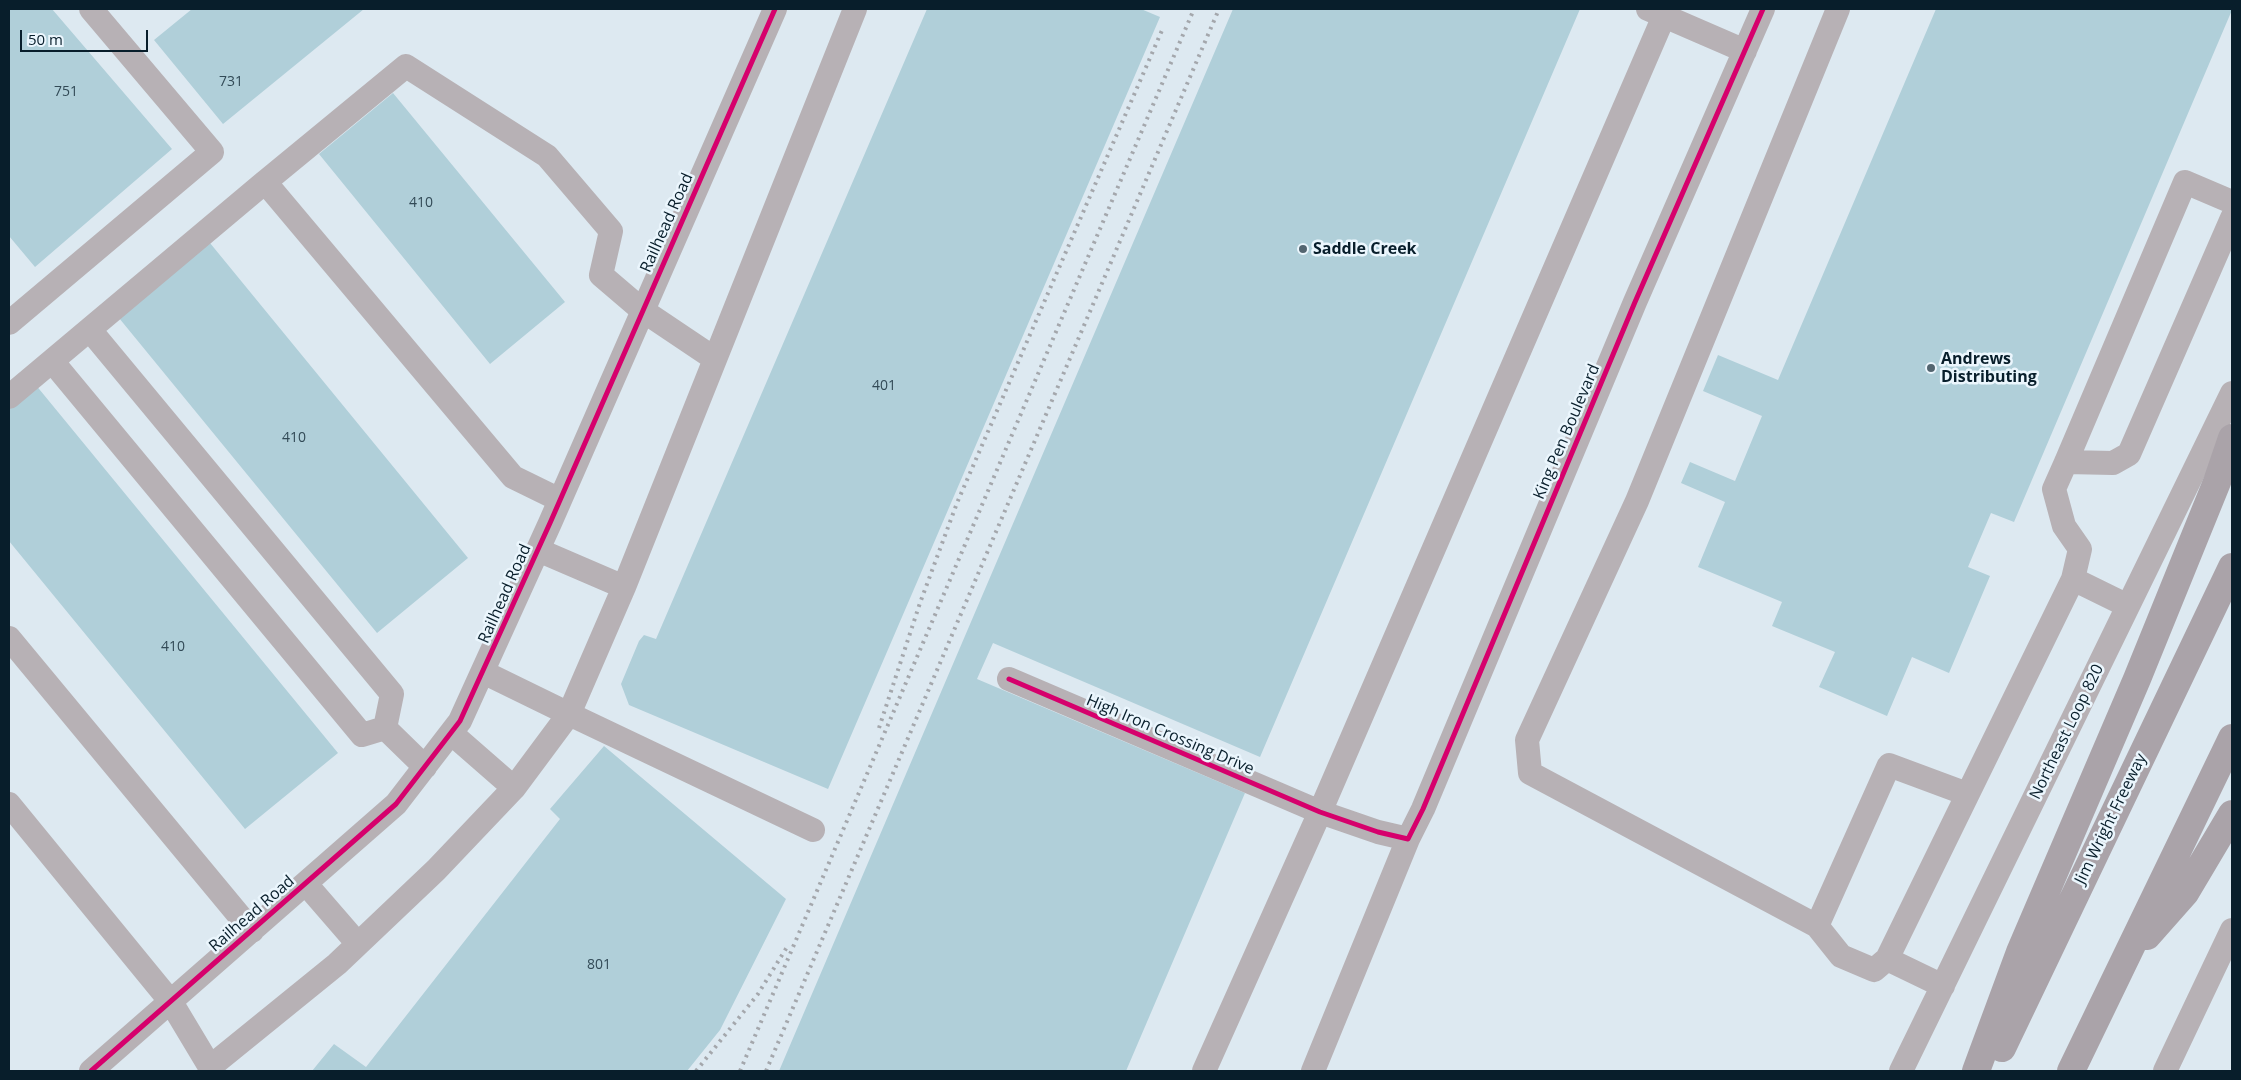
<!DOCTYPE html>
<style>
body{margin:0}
#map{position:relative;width:2241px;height:1080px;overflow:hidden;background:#dde9f1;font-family:"Open Sans",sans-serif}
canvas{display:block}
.frame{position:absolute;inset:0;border:10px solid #081e2b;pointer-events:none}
.scale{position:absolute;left:20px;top:30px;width:128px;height:22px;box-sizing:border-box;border:2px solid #081e2b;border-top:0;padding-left:6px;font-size:15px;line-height:18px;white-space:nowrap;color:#081e2b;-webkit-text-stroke:4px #ebf6fd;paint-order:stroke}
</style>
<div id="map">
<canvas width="2241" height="1080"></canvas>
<div class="frame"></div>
<div class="scale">50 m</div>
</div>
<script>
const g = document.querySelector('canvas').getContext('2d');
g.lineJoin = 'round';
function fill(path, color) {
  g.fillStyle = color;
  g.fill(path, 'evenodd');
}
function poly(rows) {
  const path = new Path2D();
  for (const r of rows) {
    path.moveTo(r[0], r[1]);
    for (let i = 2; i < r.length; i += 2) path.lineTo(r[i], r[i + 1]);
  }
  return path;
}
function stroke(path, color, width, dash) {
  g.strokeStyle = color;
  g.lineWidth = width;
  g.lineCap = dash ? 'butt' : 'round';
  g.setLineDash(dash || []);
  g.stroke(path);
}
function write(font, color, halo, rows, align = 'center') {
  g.font = font + ' "Open Sans",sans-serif';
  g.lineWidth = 5;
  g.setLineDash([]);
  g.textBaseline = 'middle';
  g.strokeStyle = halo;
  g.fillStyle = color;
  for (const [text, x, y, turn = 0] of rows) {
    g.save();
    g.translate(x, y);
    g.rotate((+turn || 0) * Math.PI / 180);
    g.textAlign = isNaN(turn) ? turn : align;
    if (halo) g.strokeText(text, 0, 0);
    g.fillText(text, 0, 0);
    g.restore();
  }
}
const building = poly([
 [9,9,52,9,172,149,35,267,9,236],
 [192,9,364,9,223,124,154,40],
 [927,9,1141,9,1160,17,828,789,629,705,621,684,639,641,644,635,656,639],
 [1233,9,1580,9,1260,757,993,643,977,679,1245,793,1126,1071,779,1071],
 [1936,9,2232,10,2014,522,1991,513,1968,567,1990,576,1949,673,1912,657,1887,716,1819,687,1835,652,1772,626,1782,602,1698,567,1725,502,1681,483,1690,462,1735,481,1762,416,1703,391,1718,355,1778,380],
 [393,93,565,302,490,364,319,154],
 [210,243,468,558,377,633,119,318],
 [35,384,338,753,245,829,9,541,9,405],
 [604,746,786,899,720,1030,687,1071,312,1071,334,1044,366,1067,560,819,550,809]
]);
const minor = poly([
 [1648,9,1745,51],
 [1838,9,1637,501,1527,740,1530,773,1817,926,1889,765,1967,794],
 [9,323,212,152,91,9],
 [90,330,392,694,385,728,425,767],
 [52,361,362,735,385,728],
 [9,397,265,182],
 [2066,462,2113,463,2129,454,2232,218],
 [560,500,513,477,265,182,406,66,547,156,611,231,601,275,642,310,715,359],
 [538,550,624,587],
 [2073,579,2080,549,2064,526,2054,489,2066,462,2185,182,2232,202],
 [9,638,252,931],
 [483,672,569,714,624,587,855,9],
 [1009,679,1320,812,1378,832,1408,839,1423,809,1635,302,1763,9],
 [451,733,514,788],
 [9,804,171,1002,210,1067,337,964,436,870,514,788,569,714,813,830],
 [306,884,358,944],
 [1817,926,1841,956,1874,970,1887,959],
 [1943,986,1887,959,2073,579,2128,606],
 [91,1071,396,804,460,721,550,523,775,9],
 [1204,1071,1320,812,1667,9],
 [1313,1071,1408,839],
 [1901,1071,2232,393],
 [2165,1071,2232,930]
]);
const highway = poly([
 [2147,936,2185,893,2232,814],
 [2002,1048,2232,567],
 [1976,1071,2020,952,2137,679,2217,482,2232,438],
 [2071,1071,2232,738]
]);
const rail = poly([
 [879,728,920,603,957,503,1163,28],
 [696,1071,758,994,787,947],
 [740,1071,1194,9],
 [766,1071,1219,9]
]);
const cycleway = poly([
 [1009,679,1320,812,1378,832,1408,839,1423,809,1635,302,1763,9],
 [91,1071,396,804,460,721,550,523,775,9]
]);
const markers = [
 [1303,249,5,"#536570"],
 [1931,368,5,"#536570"]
];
const numberNames = [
 ["731",231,82],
 ["751",66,92],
 ["410",421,203],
 ["401",884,386],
 ["410",294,438],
 ["410",173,647],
 ["801",599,965]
];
const streetNames = [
 ["Railhead Road",667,223,-66],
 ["King Pen Boulevard",1567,432,-67],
 ["Railhead Road",505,594,-66],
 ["Northeast Loop 820",2067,732,-64],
 ["High Iron Crossing Drive",1170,735,23],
 ["Jim Wright Freeway",2111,819,-64],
 ["Railhead Road",252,914,-41]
];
const poiNames = [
 ["Saddle Creek",1313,249],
 ["Andrews",1941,359],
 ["Distributing",1941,377]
];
fill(building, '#b0cfd9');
stroke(minor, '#b7b1b5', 24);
stroke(highway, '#aaa3a9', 28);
stroke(rail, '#a4a7ac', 4, [2.5, 5]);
stroke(cycleway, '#d6006c', 5);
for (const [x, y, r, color] of markers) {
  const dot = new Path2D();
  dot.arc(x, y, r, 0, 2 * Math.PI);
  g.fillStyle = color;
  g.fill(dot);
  stroke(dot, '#ebf6fd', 2);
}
write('14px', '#324a56', null, numberNames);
write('16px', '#081e2b', '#ebf6fd', streetNames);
write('bold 16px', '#081e2b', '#ebf6fd', poiNames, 'left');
</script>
